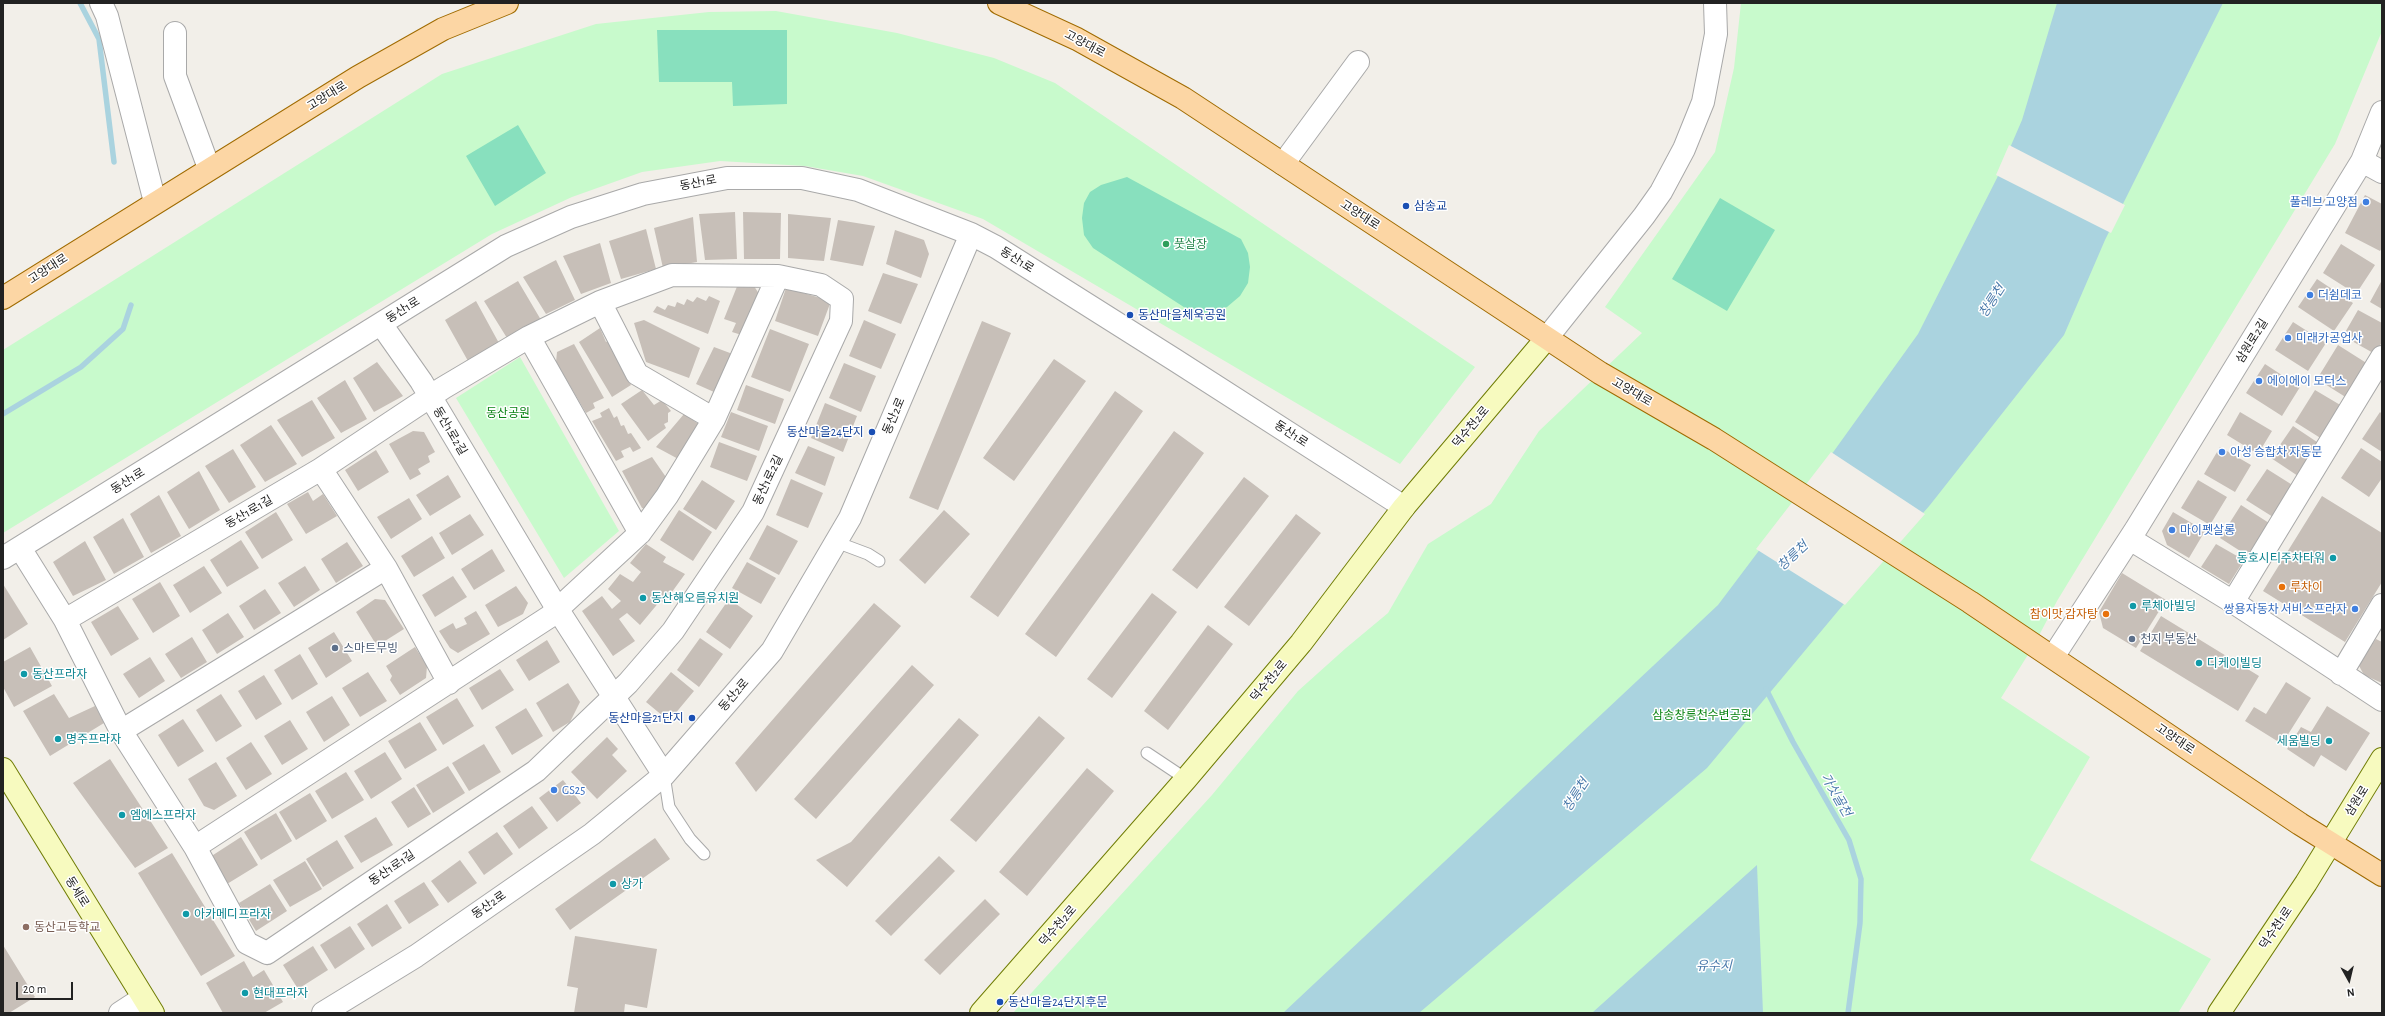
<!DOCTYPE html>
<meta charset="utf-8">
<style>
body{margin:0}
#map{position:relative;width:2385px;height:1016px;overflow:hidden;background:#f2efe9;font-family:"Alegreya Sans",sans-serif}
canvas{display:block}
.frame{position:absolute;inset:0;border:4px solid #222;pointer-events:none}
.north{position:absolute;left:2329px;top:960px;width:40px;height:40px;-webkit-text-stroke:3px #fff;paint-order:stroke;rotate:172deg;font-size:11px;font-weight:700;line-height:16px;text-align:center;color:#222}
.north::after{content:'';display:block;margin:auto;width:14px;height:18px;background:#222;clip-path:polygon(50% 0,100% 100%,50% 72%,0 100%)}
.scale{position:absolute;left:16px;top:982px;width:57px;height:18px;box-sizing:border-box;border:2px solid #222;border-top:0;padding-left:5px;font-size:12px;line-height:14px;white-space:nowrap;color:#222;-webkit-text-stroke:3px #fff;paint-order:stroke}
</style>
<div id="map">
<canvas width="2385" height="1016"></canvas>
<div class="frame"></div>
<div class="north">N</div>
<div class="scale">20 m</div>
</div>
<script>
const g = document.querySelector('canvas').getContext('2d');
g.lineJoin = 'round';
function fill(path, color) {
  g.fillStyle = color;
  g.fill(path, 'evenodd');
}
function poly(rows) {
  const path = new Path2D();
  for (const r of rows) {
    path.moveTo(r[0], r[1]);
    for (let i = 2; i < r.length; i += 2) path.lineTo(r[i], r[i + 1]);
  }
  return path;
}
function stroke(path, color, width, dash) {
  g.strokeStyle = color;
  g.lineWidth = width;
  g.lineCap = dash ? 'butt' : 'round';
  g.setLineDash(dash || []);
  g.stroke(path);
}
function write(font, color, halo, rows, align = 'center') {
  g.font = font + ' "Alegreya Sans","Noto Sans KR",sans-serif';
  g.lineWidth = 3;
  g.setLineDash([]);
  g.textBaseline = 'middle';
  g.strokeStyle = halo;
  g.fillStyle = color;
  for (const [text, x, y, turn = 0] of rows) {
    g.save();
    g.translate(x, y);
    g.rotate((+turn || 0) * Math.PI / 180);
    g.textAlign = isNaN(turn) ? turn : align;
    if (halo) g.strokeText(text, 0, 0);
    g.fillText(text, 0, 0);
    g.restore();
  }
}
const park = poly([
 [1741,3,2382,3,2382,31,2335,144,2057,601,2034,645,2001,698,2090,757,2030,860,2211,959,2178,1013,1013,1013,1212,795,1298,691,1346,648,1388,613,1428,544,1491,504,1539,431,1642,333,1605,307,1715,152,1734,68],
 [776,11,897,33,994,58,1055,83,1475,367,1400,464,983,219,863,176,805,166,720,161,642,172,572,197,492,234,3,533,3,350,442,74,596,24,709,12],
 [520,357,619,531,564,578,456,398]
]);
const pitch = poly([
 [657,30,787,30,787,104,733,106,732,82,659,82],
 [518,125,546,173,495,206,466,156],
 [1127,177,1241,239,1248,253,1250,267,1248,283,1240,296,1227,307,1212,312,1193,313,1093,248,1084,235,1082,218,1084,203,1090,192,1101,185],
 [1720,198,1775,230,1727,311,1672,279]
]);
const water = poly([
 [2057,3,2223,3,2105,240,2064,335,1930,505,1843,605,1707,768,1419,1013,1283,1013,1718,605,1834,451,1918,334,1997,178,2022,120],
 [1757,865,1763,1013,1591,1013,1593,1012]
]);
const pier = poly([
 [2009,145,2125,205,2111,233,1996,175],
 [1831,452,1925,514,1845,605,1756,549]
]);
const stream = poly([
 [80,3,99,39,114,162],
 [3,414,81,367,123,329,131,305],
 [1766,689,1793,742,1849,840,1861,879,1860,923,1848,1013]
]);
const building = poly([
 [2365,195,2382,204,2382,248,2380,251,2345,233],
 [735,212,737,259,705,260,699,214],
 [743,212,781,213,780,259,744,259],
 [788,214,831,218,824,261,788,258],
 [693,217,697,262,663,268,654,228],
 [838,220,875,226,863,266,830,260],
 [646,229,656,269,621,279,609,241],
 [895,230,924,240,929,254,921,278,886,264],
 [600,243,611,283,581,294,563,256],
 [2341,244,2375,265,2356,294,2323,273],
 [556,260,575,300,546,314,523,277],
 [883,273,918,284,901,324,868,311],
 [2317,279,2353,303,2334,331,2298,307],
 [2382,280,2382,309,2370,302],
 [518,281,541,320,507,338,484,301],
 [738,284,754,286,761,297,745,336,732,332,736,323,724,319],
 [786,288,831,301,818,336,775,321],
 [709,296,720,301,708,334,653,312,657,306,665,310,668,305,675,307,677,302,684,305,687,299,693,302,697,297,706,301],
 [476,301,500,345,468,361,445,320],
 [2358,310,2382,323,2382,342,2375,354,2343,336],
 [644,320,700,348,689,378,646,362,634,323],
 [864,320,896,334,881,369,849,356],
 [982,321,1011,333,938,510,909,498],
 [2293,322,2326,343,2308,371,2275,350],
 [600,328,606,342,613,338,625,363,620,366,631,385,612,397,579,342],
 [770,329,809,344,790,392,751,377],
 [574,344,604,398,593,403,595,408,586,413,556,362,557,352],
 [2338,345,2368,364,2347,398,2317,379],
 [714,347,738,356,714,392,696,384],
 [1054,359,1086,381,1014,481,983,458],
 [377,362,403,396,374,412,353,378],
 [844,363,876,376,861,412,829,398],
 [2265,364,2300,387,2282,416,2246,393],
 [345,380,367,419,341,433,317,398],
 [746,385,784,399,775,424,737,410],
 [642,390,654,405,662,400,671,411,668,413,668,422,664,424,666,428,648,441,621,404],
 [2315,390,2342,406,2322,439,2295,422],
 [1115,391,1143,411,998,617,970,597],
 [312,400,335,438,302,457,277,420],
 [825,403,857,416,843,452,811,438],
 [609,408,614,418,617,416,621,426,624,425,628,434,631,433,641,448,633,452,630,447,621,451,624,457,616,461,592,421,602,417,600,413],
 [731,412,768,426,759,451,721,437],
 [2240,412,2272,431,2258,454,2227,435],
 [2380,412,2382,414,2382,452,2362,439],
 [684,414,703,427,682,461,656,447],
 [271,425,297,464,265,482,240,445],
 [2293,426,2320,444,2298,476,2271,458],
 [413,431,424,432,435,452,428,456,430,462,418,469,421,474,410,480,389,444],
 [1174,431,1204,453,1056,657,1025,634],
 [719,442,757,456,747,481,710,467],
 [808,446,835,457,825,486,795,473],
 [2220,447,2251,465,2235,492,2204,474],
 [2361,448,2382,462,2382,478,2369,497,2341,478],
 [233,449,256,487,229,503,205,466],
 [376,450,389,472,358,491,345,470],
 [652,457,668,480,651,510,642,508,622,471],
 [2267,469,2294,486,2273,517,2246,500],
 [199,471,220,510,189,529,167,492],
 [448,475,461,497,430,516,416,495],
 [1244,477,1269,496,1197,589,1172,570],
 [791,479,823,493,808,528,776,515],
 [702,480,735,501,716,530,683,509],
 [2198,480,2227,497,2210,525,2181,508],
 [308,492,313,501,323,494,337,516,306,534,287,504],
 [159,495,181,536,151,553,130,514],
 [2322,496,2382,533,2382,582,2345,642,2263,591],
 [409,498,422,519,391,539,377,517],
 [2241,505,2269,523,2248,556,2220,538],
 [679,510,712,532,693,561,660,540],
 [944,510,970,534,925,584,899,560],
 [276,512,293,540,262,559,245,532],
 [2173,512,2205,531,2189,558,2167,545,2162,531],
 [470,514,484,535,452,555,439,533],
 [1296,514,1321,533,1249,626,1224,607],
 [123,518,144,557,114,574,93,537],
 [767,525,798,541,779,575,749,559],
 [432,536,445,558,414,577,401,556],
 [241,540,259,568,227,587,210,560],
 [85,541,106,580,73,596,53,562],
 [347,542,363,566,336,583,321,559],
 [646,544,666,557,663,562,685,574,664,603,660,601,640,625,627,613,619,619,635,641,613,656,582,611,602,596,612,609,621,601,608,589,620,574,633,582,641,572,630,563],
 [2216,544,2244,560,2229,584,2201,567],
 [492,549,505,571,474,590,461,569],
 [747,562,776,578,761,604,732,588],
 [204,566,222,593,190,613,173,585],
 [305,566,320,590,294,607,278,583],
 [2122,573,2166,600,2136,648,2103,628,2099,612],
 [453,576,467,597,435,617,422,595],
 [160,582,180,616,153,633,132,599],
 [3,584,28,624,3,640],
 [516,586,528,603,523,614,498,627,485,605],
 [265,589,281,613,254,630,239,606],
 [1152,593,1177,612,1112,698,1087,679],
 [375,599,385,600,404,629,377,646,356,612],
 [729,599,753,616,730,649,706,632],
 [874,603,901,626,756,792,735,763],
 [118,606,139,639,111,656,91,622],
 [476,611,490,634,458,653,450,648,439,631,453,623,456,629,467,624,464,618],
 [228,613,244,637,217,654,202,630],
 [2161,616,2259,676,2238,711,2140,651],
 [1208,625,1233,644,1168,730,1144,711],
 [334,632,352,661,326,678,308,648],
 [192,637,207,662,181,678,165,654],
 [700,638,723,654,699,687,677,670],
 [2376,639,2382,642,2382,683,2364,675,2358,664],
 [547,640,560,662,529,681,516,660],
 [30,647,52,686,14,707,3,687,3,662],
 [415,647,427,666,426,678,400,695,390,680,392,676,386,666],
 [300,654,318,684,292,700,274,670],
 [150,657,165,681,139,698,123,674],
 [912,665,934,685,816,819,794,799],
 [500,669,514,690,482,710,469,688],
 [368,672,387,701,360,717,342,688],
 [671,672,694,691,669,721,646,702],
 [264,675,282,704,256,720,238,691],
 [2286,682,2311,698,2282,744,2245,721,2254,707,2266,714],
 [568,683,580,702,570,722,553,732,536,703],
 [54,694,69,718,95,706,104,723,50,756,23,711],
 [221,694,242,726,216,742,196,710],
 [332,696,350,725,324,742,306,712],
 [457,698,474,726,443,745,426,717],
 [2327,706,2370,733,2346,771,2321,755,2314,767,2287,749,2301,727,2311,732],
 [526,708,543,736,512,755,495,727],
 [1039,716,1065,738,976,842,950,820],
 [959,718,979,735,847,887,816,860,851,842],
 [183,719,204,751,178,767,158,735],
 [290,720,308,749,282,765,264,736],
 [420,722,437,750,405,769,388,741],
 [607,737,618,749,612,755,627,771,597,799,571,772],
 [251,742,272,774,246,790,226,758],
 [484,744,501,772,469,791,452,763],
 [385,752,402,779,371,799,354,771],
 [110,759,168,848,135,868,73,783],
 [216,762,237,796,214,810,204,806,188,779],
 [448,766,465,793,433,813,416,785],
 [1087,768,1114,791,1027,896,999,872],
 [346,772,364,800,332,819,315,791],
 [563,780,581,803,557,822,539,798],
 [414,787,431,814,408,828,391,802],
 [310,793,327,821,296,840,279,812],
 [532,806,548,828,519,849,503,826],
 [276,813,292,841,261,860,244,832],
 [376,817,393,845,361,863,344,836],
 [497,832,513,854,484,875,468,852],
 [241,837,258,865,227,884,210,857],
 [655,838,670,859,570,930,555,909],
 [337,840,354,868,323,887,306,859],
 [172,853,235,956,201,976,138,873],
 [939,856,955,871,891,936,875,921],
 [460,860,477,883,448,903,431,881],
 [305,861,322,889,290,907,273,880],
 [424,882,439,905,409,924,394,901],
 [270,884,287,911,256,931,239,903],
 [985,899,1000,914,940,975,924,960],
 [387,904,402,928,372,947,357,924],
 [350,926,365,949,335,969,320,945],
 [575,936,657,949,647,1008,625,1004,624,1013,574,1013,578,988,567,986],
 [3,945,35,997,9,1013,3,1013],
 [313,946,328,970,298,989,283,965],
 [244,961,253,977,264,970,283,1002,264,1013,223,1013,206,983]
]);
const lane = poly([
 [836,542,868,554,879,561],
 [1147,753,1186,779],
 [664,775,669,807,690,839,704,854]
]);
const street = poly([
 [101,3,107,16,155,202],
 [175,33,175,76,209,168],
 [2362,161,2382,172],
 [1283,164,1358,62],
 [600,302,637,374,714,419],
 [381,324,421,381,558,610,664,775],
 [529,337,640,533],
 [1546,339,1644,216,1661,192,1684,149,1703,102,1716,34,1715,3],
 [321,469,386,568,449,683],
 [2130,539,2233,602,2382,700],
 [20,548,65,620,121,731,195,847,247,943,267,953,536,771,628,683,673,631,753,512,841,321,842,299,821,285,778,276,672,275,600,302,529,337,443,388,321,469,65,620],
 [3,558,506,246,571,217,643,194,727,178,802,178,858,190,971,234,996,247,1175,360,1404,507],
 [2233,602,2382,357],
 [2053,657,2136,529,2362,161,2382,112],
 [2341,674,2382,605],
 [121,731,386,568],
 [195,847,549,617,640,533,667,496,714,419,778,276],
 [120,1013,143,998],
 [323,1013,416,956,592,834,664,775,772,651,850,518,971,234]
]);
const secondary = poly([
 [3,769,153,1013],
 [981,1013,1186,779,1301,643,1404,507,1546,339],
 [2219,1013,2306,883,2382,759]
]);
const primary = poly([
 [999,3,1077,39,1183,98,1600,373,1714,439,1970,602,2300,824,2382,875],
 [3,298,358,77,443,29,507,3]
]);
const markers = [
 [2366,202,4,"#3f7fe0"],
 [1406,206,4,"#1a4fb4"],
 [1166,244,4,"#2e9e5b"],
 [2310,295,4,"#3f7fe0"],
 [1130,315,4,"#1a4fb4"],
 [2288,338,4,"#3f7fe0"],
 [2259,381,4,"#3f7fe0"],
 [872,432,4,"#1a4fb4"],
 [2222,452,4,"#3f7fe0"],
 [2172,530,4,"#3f7fe0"],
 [2333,558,4,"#0f9aa8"],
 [2282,587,4,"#e8710a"],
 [643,598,4,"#0f9aa8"],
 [2133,606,4,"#0f9aa8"],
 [2355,609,4,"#3f7fe0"],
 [2106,614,4,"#e8710a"],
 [2132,639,4,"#5c6f8a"],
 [335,648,4,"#5c6f8a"],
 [2199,663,4,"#0f9aa8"],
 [24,674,4,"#0f9aa8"],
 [692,718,4,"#1a4fb4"],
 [58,739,4,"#0f9aa8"],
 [2329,741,4,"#0f9aa8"],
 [554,790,4,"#3f7fe0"],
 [122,815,4,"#0f9aa8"],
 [613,884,4,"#0f9aa8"],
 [186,914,4,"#0f9aa8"],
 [26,927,4,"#8d6e63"],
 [245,993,4,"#0f9aa8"],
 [1000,1002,4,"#1a4fb4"]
];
const streetNames = [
 ["고양대로",1085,44,28],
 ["고양대로",327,96,-32],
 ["동산1로",698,183,-11],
 ["고양대로",1360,215,33],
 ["동산1로",1017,260,32],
 ["고양대로",48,269,-33],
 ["동산1로",403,310,-32],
 ["삼원로2길",2252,341,-58],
 ["고양대로",1632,392,30],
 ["동산2로",894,416,-67],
 ["덕수천2로",1471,427,-50],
 ["동산1로2길",450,431,59],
 ["동산1로",1291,434,33],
 ["동산1로2길",768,480,-65],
 ["동산1로",128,481,-32],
 ["동산1로1길",249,512,-30],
 ["덕수천2로",1269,681,-50],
 ["동산2로",734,695,-49],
 ["고양대로",2175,739,34],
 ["삼원로",2357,801,-58],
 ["동산1로1길",392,868,-34],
 ["동세로",77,892,58],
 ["동산2로",489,905,-35],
 ["덕수천2로",1058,926,-49],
 ["덕수천1로",2276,928,-56]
];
const shopNames = [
 ["풀레브 고양점",2358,202,"right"],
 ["더쉼데코",2318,295],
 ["미래카공업사",2296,338],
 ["에이에이 모터스",2267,381],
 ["아성 승합차 자동문",2230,452],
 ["마이펫살롱",2180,530],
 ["쌍용자동차 서비스프라자",2347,609,"right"],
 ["GS25",562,790]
];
const transitNames = [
 ["삼송교",1414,206],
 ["동산마을체욱공원",1138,315],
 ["동산마을24단지",864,432,"right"],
 ["동산마을21단지",684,718,"right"],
 ["동산마을24단지후문",1008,1002]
];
const leisureNames = [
 ["풋살장",1174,244]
];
const parkNames = [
 ["동산공원",508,413],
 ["삼송창릉천수변공원",1702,715]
];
const cultureNames = [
 ["동호시티주차타워",2325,558,"right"],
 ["동산해오름유치원",651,598],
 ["루체아빌딩",2141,606],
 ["디케이빌딩",2207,663],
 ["동산프라자",32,674],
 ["명주프라자",66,739],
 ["세움빌딩",2321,741,"right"],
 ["엠에스프라자",130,815],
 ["상가",621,884],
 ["아카메디프라자",194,914],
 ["현대프라자",253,993]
];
const foodNames = [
 ["루차이",2290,587],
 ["참이맛 감자탕",2098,614,"right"]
];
const serviceNames = [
 ["천지 부동산",2140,639],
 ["스마트무빙",343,648]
];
const educationNames = [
 ["동산고등학교",34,927]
];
const waterNames = [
 ["창릉천",1992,301,-57],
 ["창릉천",1793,556,-43],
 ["창릉천",1576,795,-57],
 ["가싯골천",1836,795,60],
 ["유수지",1714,966]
];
fill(park, '#c8facc');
fill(pitch, '#88e0be');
fill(water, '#aad3df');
fill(pier, '#f2efe9');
stroke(stream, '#aad3df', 5.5);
fill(building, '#c7bfb8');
stroke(lane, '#a9a9a9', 13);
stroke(street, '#a9a9a9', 24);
stroke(secondary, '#707d05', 24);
stroke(primary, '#a06b00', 24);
stroke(lane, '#fff', 11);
stroke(street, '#fff', 22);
stroke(secondary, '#f7fabf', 22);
stroke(primary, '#fcd6a4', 22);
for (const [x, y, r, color] of markers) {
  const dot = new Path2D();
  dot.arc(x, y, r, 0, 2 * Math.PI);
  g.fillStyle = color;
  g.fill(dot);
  stroke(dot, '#fff', 1.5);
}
write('12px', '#222', '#fff', streetNames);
write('12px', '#366cbe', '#fff', shopNames, 'left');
write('12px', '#164399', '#fff', transitNames, 'left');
write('12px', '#27864d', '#fff', leisureNames, 'left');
write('12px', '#0c8416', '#fff', parkNames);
write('12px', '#0d838f', '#fff', cultureNames, 'left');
write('12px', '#c56008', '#fff', foodNames, 'left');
write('12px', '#4e5e75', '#fff', serviceNames, 'left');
write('12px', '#785e54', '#fff', educationNames, 'left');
write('italic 13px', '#4a7aab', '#fff', waterNames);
</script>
